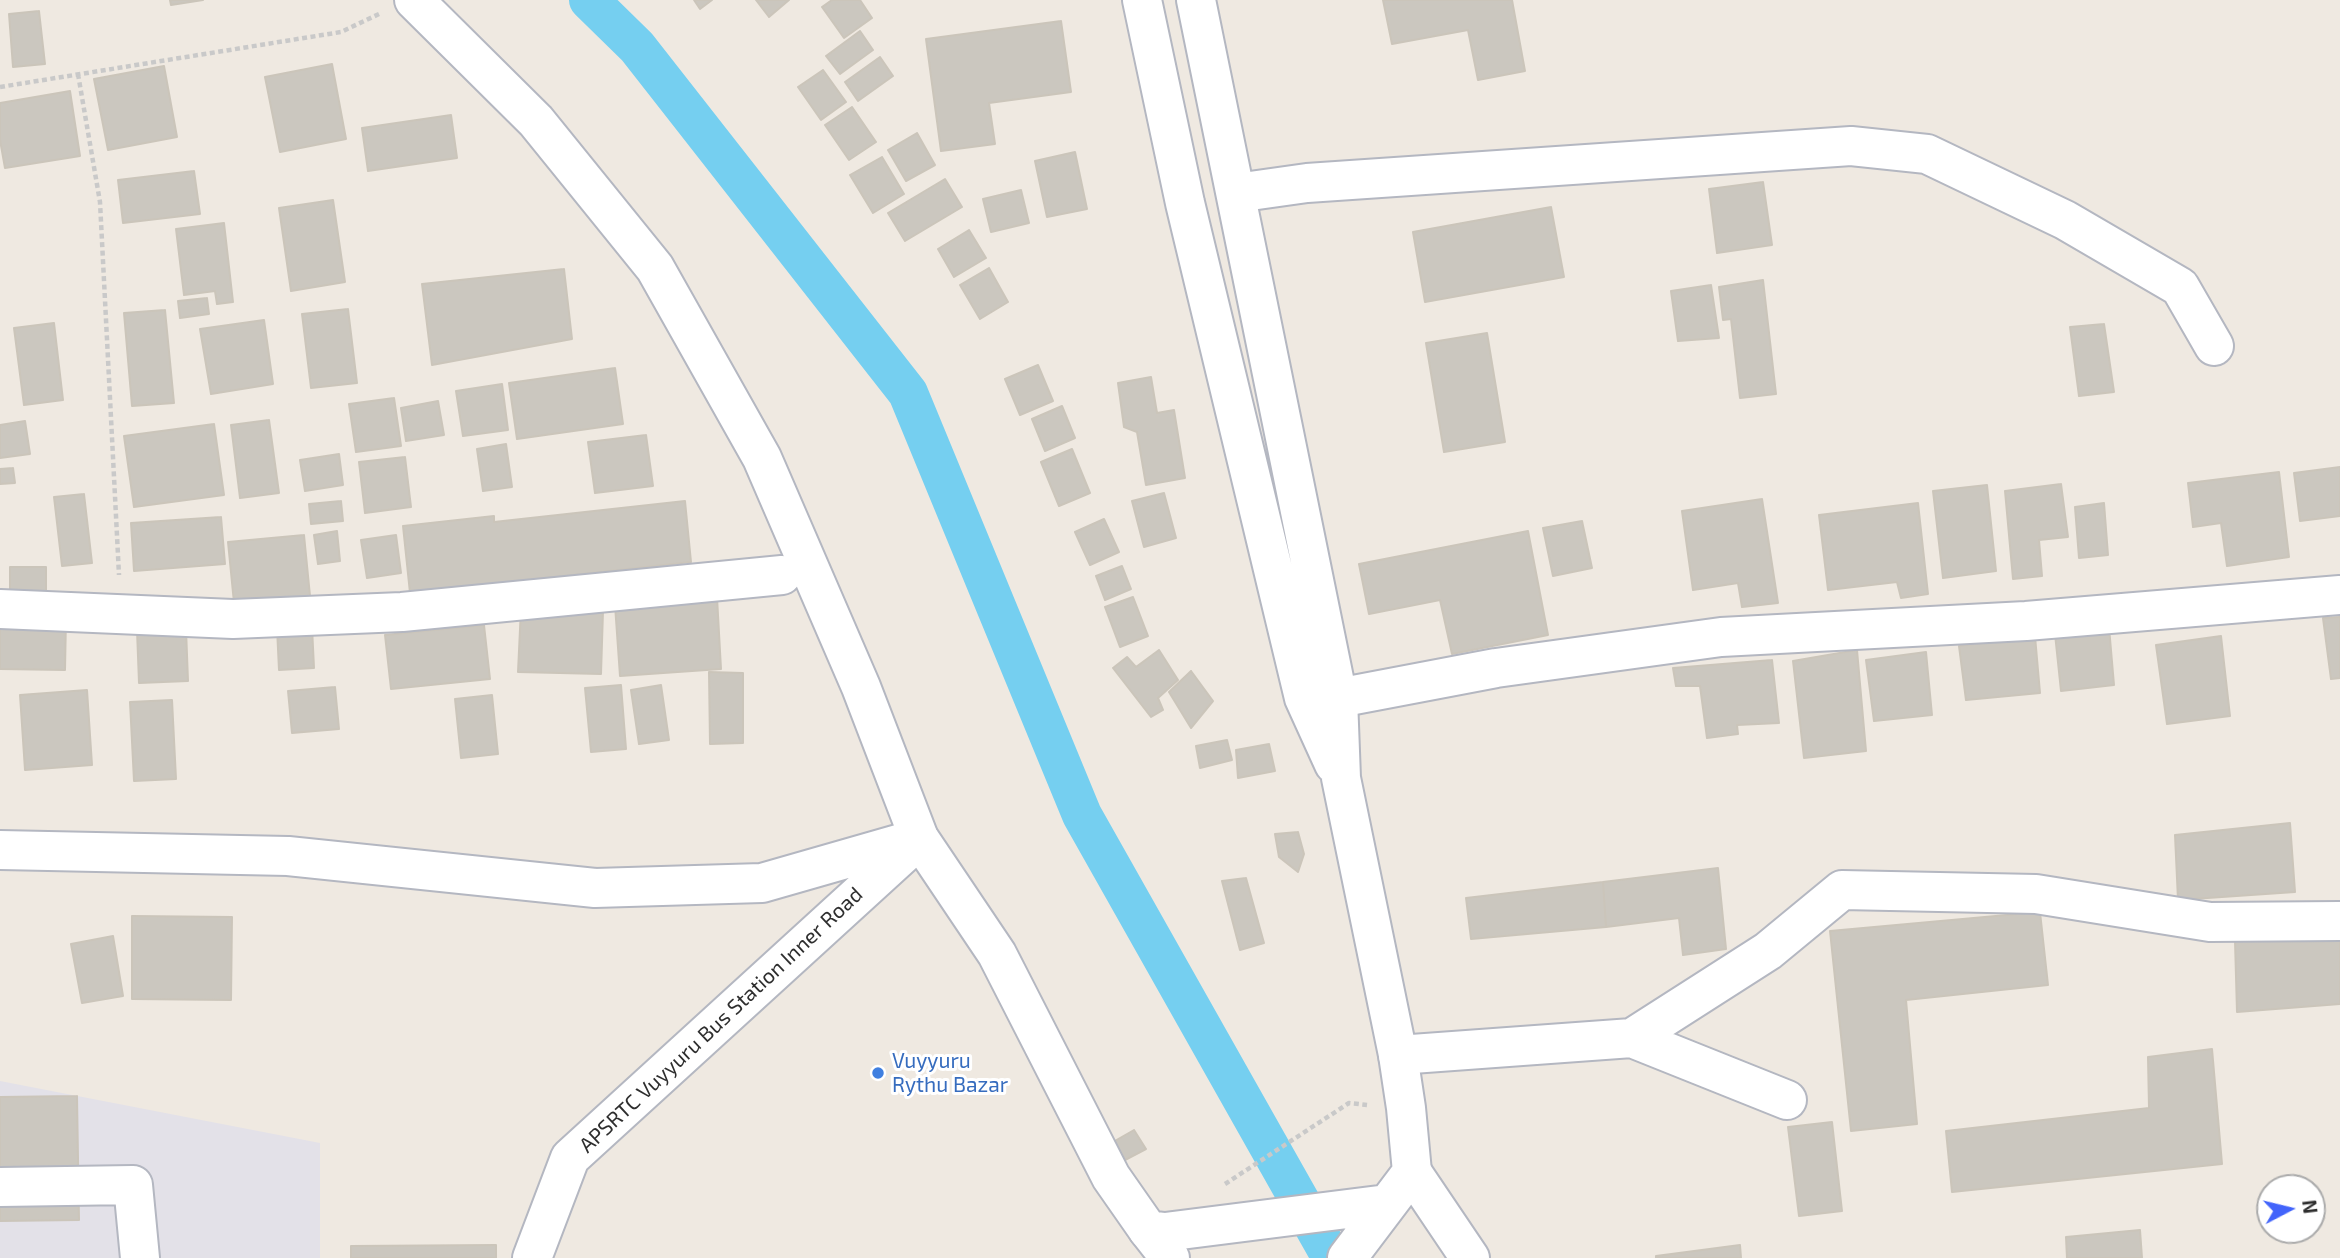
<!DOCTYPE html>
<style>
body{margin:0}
#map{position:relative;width:2340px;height:1258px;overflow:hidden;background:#efe9e1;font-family:"Exo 2",sans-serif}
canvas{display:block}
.north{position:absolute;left:2256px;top:1174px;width:70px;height:70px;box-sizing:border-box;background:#fff;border:2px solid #ababab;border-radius:50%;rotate:83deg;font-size:19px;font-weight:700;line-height:28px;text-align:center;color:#2e2e2e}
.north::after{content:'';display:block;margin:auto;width:24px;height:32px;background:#4264fb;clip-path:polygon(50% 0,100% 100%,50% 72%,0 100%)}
</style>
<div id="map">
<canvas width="2340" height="1258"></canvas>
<div class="north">N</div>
</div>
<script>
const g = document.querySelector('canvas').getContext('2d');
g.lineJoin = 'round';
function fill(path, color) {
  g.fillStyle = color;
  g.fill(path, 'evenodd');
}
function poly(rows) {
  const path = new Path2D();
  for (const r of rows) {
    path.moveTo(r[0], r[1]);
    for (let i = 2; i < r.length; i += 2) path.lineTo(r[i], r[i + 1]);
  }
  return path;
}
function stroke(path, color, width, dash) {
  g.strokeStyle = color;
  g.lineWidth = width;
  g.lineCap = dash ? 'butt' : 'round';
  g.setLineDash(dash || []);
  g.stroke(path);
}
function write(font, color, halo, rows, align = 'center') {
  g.font = font + ' "Exo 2",sans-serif';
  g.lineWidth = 6;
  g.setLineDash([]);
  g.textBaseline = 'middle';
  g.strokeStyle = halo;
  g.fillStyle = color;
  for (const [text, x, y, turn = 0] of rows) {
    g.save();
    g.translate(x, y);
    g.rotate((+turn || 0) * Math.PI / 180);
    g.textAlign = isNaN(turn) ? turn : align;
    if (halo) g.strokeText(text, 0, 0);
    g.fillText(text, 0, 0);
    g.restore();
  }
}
const industrial = poly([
 [0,1081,320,1143,320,1258,0,1258]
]);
const canal = poly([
 [589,0,637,47,908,393,1082,815,1332,1258]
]);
const building = poly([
 [170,0,203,0,171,5,170,0],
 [694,0,712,0,700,9,694,0],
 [756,0,789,0,769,17,756,0],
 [832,0,860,0,872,18,844,38,822,7,832,0],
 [1383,0,1512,0,1525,71,1478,80,1468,30,1392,44,1383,0],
 [39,11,45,64,13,67,9,14,39,11],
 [1061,21,1071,92,989,103,995,144,941,151,926,39,1061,21],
 [860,31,873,50,840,74,826,56,860,31],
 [880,57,893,76,858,101,845,82,880,57],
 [332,64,346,139,280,152,265,77,332,64],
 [164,66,177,137,108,150,94,79,164,66],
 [823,70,846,102,821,120,798,87,823,70],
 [70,91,80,156,5,168,0,140,0,103,70,91],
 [852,107,876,142,849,160,825,125,852,107],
 [451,115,457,158,368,171,362,128,451,115],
 [917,133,935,165,906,181,888,150,917,133],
 [1075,152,1087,209,1047,217,1035,161,1075,152],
 [882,157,904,194,873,213,850,175,882,157],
 [194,171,200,214,123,223,118,180,194,171],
 [945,179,962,207,905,241,888,213,945,179],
 [1763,182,1772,245,1717,253,1709,189,1763,182],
 [1021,190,1029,223,991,232,983,199,1021,190],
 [333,200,345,282,291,291,279,208,333,200],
 [1551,207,1564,277,1425,302,1413,232,1551,207],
 [224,223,233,302,217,304,215,291,184,295,176,229,224,223],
 [969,230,986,258,954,277,938,249,969,230],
 [989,268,1008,302,980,319,960,285,989,268],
 [564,269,572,339,432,365,422,284,564,269],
 [1763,280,1776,394,1740,398,1731,319,1723,320,1719,287,1763,280],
 [1711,285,1719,338,1678,341,1671,291,1711,285],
 [207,298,209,314,180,318,178,301,207,298],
 [348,309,357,383,311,388,302,314,348,309],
 [165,310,174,403,132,406,124,313,165,310],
 [264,320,273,384,211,394,200,329,264,320],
 [54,323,63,400,24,405,14,328,54,323],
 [2104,324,2114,392,2079,396,2070,327,2104,324],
 [1487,333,1505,442,1444,452,1426,343,1487,333],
 [1038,365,1053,401,1020,415,1005,379,1038,365],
 [615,368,623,424,517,439,509,383,615,368],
 [1151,377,1157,413,1174,410,1185,478,1146,485,1137,432,1124,427,1118,383,1151,377],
 [502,384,508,430,463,436,456,391,502,384],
 [394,398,401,446,356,452,349,404,394,398],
 [438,401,444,435,406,441,401,408,438,401],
 [1062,406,1075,438,1045,451,1032,419,1062,406],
 [269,420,279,493,240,498,231,425,269,420],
 [25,421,30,454,0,458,0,425,25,421],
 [214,424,224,495,134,507,124,436,214,424],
 [646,435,653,486,595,493,588,442,646,435],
 [506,444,512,487,483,491,477,449,506,444],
 [1072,449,1090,493,1059,506,1041,462,1072,449],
 [339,454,343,485,305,491,300,460,339,454],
 [405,457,411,507,365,513,359,462,405,457],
 [2340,467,2340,516,2300,521,2294,473,2340,467],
 [13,468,15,483,0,484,0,469,13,468],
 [2279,472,2289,557,2227,566,2221,523,2193,527,2188,483,2279,472],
 [2061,484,2068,537,2039,540,2042,576,2013,579,2005,491,2061,484],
 [1987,485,1996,571,1943,578,1933,491,1987,485],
 [1164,493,1176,538,1144,547,1132,501,1164,493],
 [84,494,92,563,62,566,54,497,84,494],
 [1762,499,1778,603,1742,607,1738,583,1693,590,1682,511,1762,499],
 [341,501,343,521,311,524,309,504,341,501],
 [685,501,691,562,410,593,403,526,494,516,494,522,685,501],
 [1918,503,1928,594,1901,598,1897,582,1828,590,1819,515,1918,503],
 [2104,503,2108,555,2079,558,2075,507,2104,503],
 [221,517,225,564,134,571,131,523,221,517],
 [1104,519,1119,552,1090,565,1075,532,1104,519],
 [1582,521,1592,568,1553,576,1543,528,1582,521],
 [337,531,340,561,318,564,314,535,337,531],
 [1528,531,1548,635,1452,654,1440,600,1369,614,1359,564,1528,531],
 [304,535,311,606,235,613,228,542,304,535],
 [396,535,401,573,367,578,361,540,396,535],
 [1122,566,1131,589,1105,600,1096,576,1122,566],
 [10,567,46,567,46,593,10,593,10,567],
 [717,597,721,669,620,676,615,605,717,597],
 [1133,597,1148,636,1120,647,1105,607,1133,597],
 [521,608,603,611,601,674,518,672,521,608],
 [0,617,66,618,65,670,0,669,0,617],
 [2340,617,2340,678,2331,679,2323,618,2340,617],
 [484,625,490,679,391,689,385,635,484,625],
 [312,627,314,668,279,670,277,628,312,627],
 [2109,627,2114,685,2061,691,2055,634,2109,627],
 [186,629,188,681,139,683,137,630,186,629],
 [2035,636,2040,693,1966,700,1959,646,2035,636],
 [2221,636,2230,716,2167,724,2156,645,2221,636],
 [1159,650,1178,680,1158,698,1163,710,1151,717,1113,668,1127,657,1136,667,1159,650],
 [1857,650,1866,751,1804,758,1793,661,1857,650],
 [1926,652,1932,715,1874,721,1866,660,1926,652],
 [1772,660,1779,723,1737,725,1738,734,1707,738,1700,686,1676,686,1673,668,1772,660],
 [1191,671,1213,701,1191,728,1169,692,1191,671],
 [709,672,743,673,743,743,710,744,709,672],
 [621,685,626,749,591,752,585,688,621,685],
 [661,685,669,740,639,744,631,690,661,685],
 [335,687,339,729,292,733,288,691,335,687],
 [87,690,92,765,25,770,20,695,87,690],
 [492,695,498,754,461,758,455,699,492,695],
 [172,700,176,779,134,781,130,702,172,700],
 [1227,740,1232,760,1200,768,1196,746,1227,740],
 [1269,744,1275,771,1238,778,1236,750,1269,744],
 [2290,823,2295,892,2178,900,2175,835,2290,823],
 [1298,832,1304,854,1298,872,1279,857,1275,834,1298,832],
 [1718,868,1726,949,1683,955,1679,918,1606,927,1603,882,1718,868],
 [1246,878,1264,943,1240,950,1222,881,1246,878],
 [1603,882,1606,927,1471,939,1466,898,1603,882],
 [2040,912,2048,985,1906,1000,1917,1124,1851,1131,1830,931,2040,912],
 [132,916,232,917,231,1000,132,999,132,916],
 [2340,932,2340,1004,2237,1012,2235,941,2340,932],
 [113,936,123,996,82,1003,71,944,113,936],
 [2212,1049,2222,1164,1952,1192,1946,1131,2149,1108,2148,1057,2212,1049],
 [77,1096,79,1220,0,1221,0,1097,77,1096],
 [1832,1122,1842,1211,1799,1216,1788,1127,1832,1122],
 [1134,1130,1146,1149,1125,1160,1113,1142,1134,1130],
 [2140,1230,2142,1258,2067,1258,2066,1237,2140,1230],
 [496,1245,496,1258,351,1258,351,1246,496,1245],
 [1740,1245,1741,1258,1656,1258,1656,1256,1740,1245]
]);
const path = poly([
 [78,74,100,202,119,575],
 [0,87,341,32,379,14],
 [1225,1184,1349,1103,1367,1105]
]);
const street = poly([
 [1236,193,1307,183,1851,146,1927,154,2065,220,2180,287,2214,346],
 [0,609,233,619,402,612,782,575],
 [1338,698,1496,668,1721,637,2026,621,2340,595],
 [0,850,288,856,595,888,762,883,919,838],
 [1632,1038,1768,951,1842,890,2036,894,2210,922,2340,921],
 [1398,1055,1632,1038,1787,1100],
 [1412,1172,1470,1258],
 [0,1187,133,1185,140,1258],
 [1148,1230,1170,1258],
 [532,1258,570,1158,913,845]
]);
const secondary = poly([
 [414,0,536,121,655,268,762,458,861,687,919,838,997,954,1111,1177,1148,1230,1165,1232,1387,1204],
 [1142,0,1185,203,1304,698,1334,764],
 [1196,0,1338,698,1341,778,1398,1055,1406,1108,1412,1172,1347,1258]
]);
const markers = [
 [878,1073,7,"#3f7fe0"]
];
const streetNames = [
 ["APSRTC Vuyyuru Bus Station Inner Road",721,1020,-43]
];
const shopNames = [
 ["Vuyyuru",892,1061],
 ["Rythu Bazar",892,1085]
];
fill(industrial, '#e3e1e8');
stroke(canal, '#75cff0', 40);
fill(building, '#cbc7bf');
stroke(building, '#cbc5ba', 2);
stroke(street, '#b4b7c1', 42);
stroke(secondary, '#b4b7c1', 42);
stroke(path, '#c9c9c9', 4.5, [5, 3.5]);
stroke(street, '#fff', 38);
stroke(secondary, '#fff', 38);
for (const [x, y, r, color] of markers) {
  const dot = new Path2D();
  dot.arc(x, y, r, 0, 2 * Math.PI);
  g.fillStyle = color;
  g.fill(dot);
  stroke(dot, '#fff', 2.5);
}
write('21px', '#2e2e2e', '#fff', streetNames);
write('21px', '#366cbe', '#fff', shopNames, 'left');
</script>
